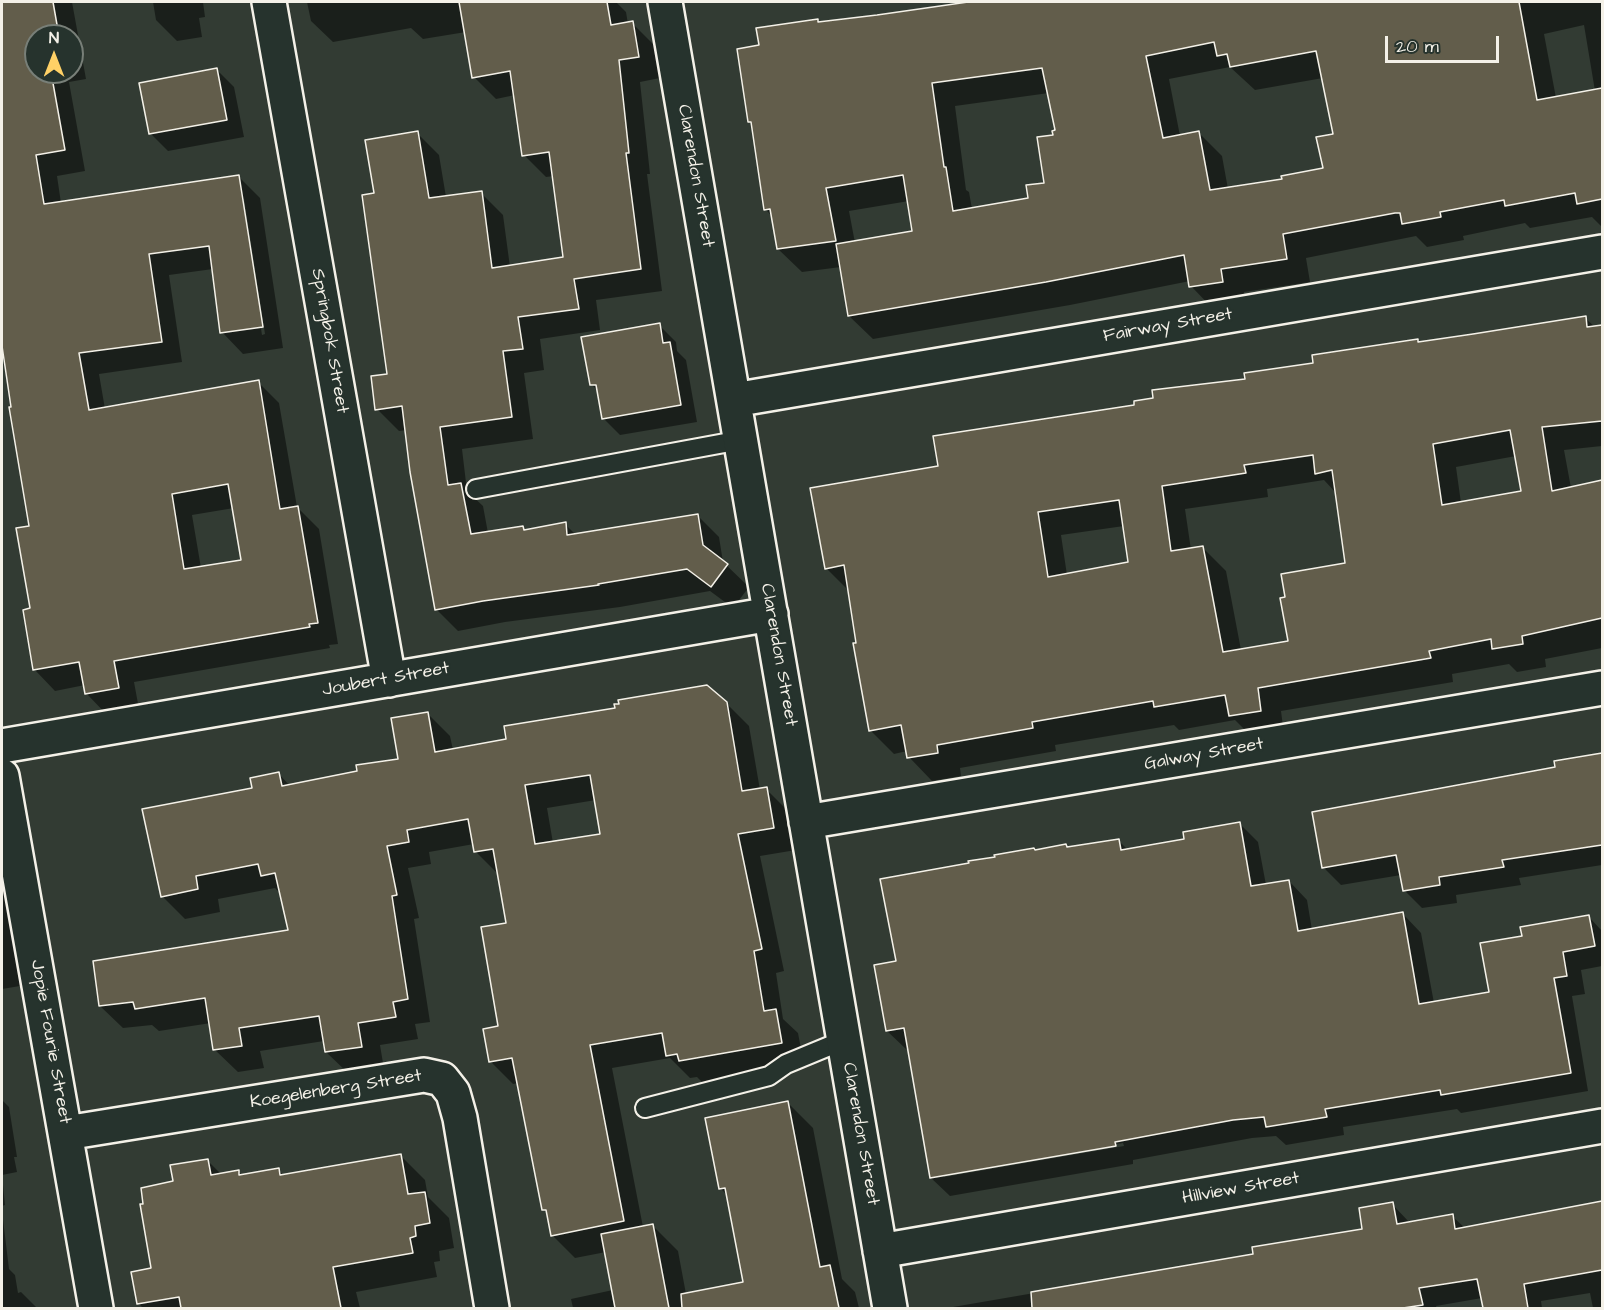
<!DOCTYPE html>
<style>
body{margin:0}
#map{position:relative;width:1604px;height:1310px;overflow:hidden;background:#323b33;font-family:"Architects Daughter",sans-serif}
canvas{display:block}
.frame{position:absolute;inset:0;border:3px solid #f4f1e8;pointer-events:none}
.north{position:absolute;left:24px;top:24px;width:60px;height:60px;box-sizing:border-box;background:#26332d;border:2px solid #787f78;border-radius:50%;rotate:0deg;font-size:16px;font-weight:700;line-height:24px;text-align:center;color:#f4f1e8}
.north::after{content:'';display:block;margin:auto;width:21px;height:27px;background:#ffd166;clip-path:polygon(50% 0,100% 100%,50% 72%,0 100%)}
.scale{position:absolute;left:1385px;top:36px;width:114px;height:27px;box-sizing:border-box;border:3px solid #f4f1e8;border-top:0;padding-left:8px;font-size:18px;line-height:21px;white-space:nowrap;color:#f4f1e8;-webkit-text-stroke:4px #26332d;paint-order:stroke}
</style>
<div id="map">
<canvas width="1604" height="1310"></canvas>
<div class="frame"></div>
<div class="north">N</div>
<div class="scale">20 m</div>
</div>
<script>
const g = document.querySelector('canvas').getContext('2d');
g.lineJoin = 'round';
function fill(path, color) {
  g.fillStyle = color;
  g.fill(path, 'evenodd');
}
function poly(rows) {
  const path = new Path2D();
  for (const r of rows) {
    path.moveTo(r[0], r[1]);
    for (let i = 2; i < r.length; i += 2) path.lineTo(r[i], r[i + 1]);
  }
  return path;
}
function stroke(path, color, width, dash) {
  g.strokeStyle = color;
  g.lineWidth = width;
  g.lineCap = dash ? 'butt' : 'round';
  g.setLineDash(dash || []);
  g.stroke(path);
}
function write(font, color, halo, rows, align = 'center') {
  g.font = font + ' "Architects Daughter",sans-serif';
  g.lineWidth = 4.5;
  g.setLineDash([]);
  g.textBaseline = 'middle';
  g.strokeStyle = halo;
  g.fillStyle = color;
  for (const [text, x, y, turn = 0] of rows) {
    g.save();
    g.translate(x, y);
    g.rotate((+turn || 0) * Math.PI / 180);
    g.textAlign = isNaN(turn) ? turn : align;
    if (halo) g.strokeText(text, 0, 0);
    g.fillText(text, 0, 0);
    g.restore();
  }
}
const shadow = poly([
 [2,2,72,2,86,79,69,82,85,171,57,176,61,203,239,177,260,198,283,348,243,354,222,332,213,269,169,275,182,362,99,374,105,409,258,382,279,403,297,507,319,529,338,644,329,645,330,648,134,682,139,709,107,715,86,693,85,685,55,691,34,669,31,527,2,336],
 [36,36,72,36,72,72,36,72],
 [241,199,244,199,265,334,262,335],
 [234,508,243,561,201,568,192,515],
 [153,2,203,2,205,17,199,18,202,37,177,41,156,20],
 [307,2,616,2,626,12,628,24,632,23,654,45,660,78,640,82,650,174,647,174,662,291,596,300,600,330,540,339,544,370,524,373,533,439,462,449,467,491,483,506,488,533,523,528,526,531,565,524,576,535,697,515,719,537,723,562,749,587,733,608,710,591,620,607,505,622,458,631,437,610,407,430,399,431,377,409,389,375,375,194,417,133,439,155,446,197,481,193,503,215,510,267,565,259,554,176,546,177,524,155,515,95,496,99,474,77,466,32,423,39,411,28,333,42,311,21],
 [971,2,1602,2,1602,227,1592,217,1530,228,1525,223,1463,236,1464,240,1427,247,1416,236,1306,258,1310,282,1244,292,1246,305,1214,310,1191,286,1190,281,1070,305,873,339,849,316,841,267,802,272,778,249,773,217,765,209,753,125,749,122,761,47,817,21,820,24],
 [1584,25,1595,91,1556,98,1544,34],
 [1230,67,1255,90,1323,78,1335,135,1324,169,1283,181,1228,189,1222,156,1198,132,1180,136,1169,79],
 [1049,93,1057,131,1045,184,1030,199,972,209,969,192,966,190,955,106],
 [909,201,914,232,855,243,849,211],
 [217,70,234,87,244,137,168,151,151,134],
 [1585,318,1595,327,1602,326,1602,446,1564,450,1571,488,1602,482,1602,648,1545,659,1546,667,1517,672,1509,664,1452,674,1453,682,1281,711,1284,734,1254,739,1235,720,1179,730,1174,725,1055,745,1056,751,960,768,961,776,932,781,909,757,907,751,894,754,870,730,849,591,826,568,939,467,1136,406,1246,380,1417,341,1419,343],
 [1516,456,1523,492,1461,503,1456,467],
 [1324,480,1336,493,1346,564,1290,642,1241,650,1226,571,1203,548,1191,550,1185,509,1268,497,1267,489],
 [1124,526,1130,564,1067,575,1061,535],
 [659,325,676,342,677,351,686,360,697,422,620,435,604,419,599,392,592,385],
 [726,703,749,726,760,790,766,789,789,812,796,850,760,856,784,971,776,973,783,1019,798,1033,804,1065,703,1083,697,1077,690,1078,670,1058,612,1068,643,1227,652,1225,678,1251,686,1294,745,1283,728,1196,720,1188,788,1103,813,1128,842,1279,855,1292,859,1308,573,1308,571,1299,613,1290,606,1252,575,1258,552,1235,548,1214,544,1210,519,1083,513,1084,490,1061,500,1027,508,924,499,875,475,851,474,844,429,852,431,864,408,868,419,918,414,919,430,1022,415,1024,418,1039,380,1045,384,1069,349,1074,326,1052,324,1041,260,1051,264,1068,238,1072,215,1050,211,1023,159,1031,152,1025,123,1028,100,1006,290,931,281,894,275,888,218,899,220,912,185,919,162,896,254,790,279,774,290,786,359,772,400,760,427,713,450,736,453,750],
 [596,800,602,835,553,843,547,808],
 [1602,753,1602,865,1519,878,1521,885,1456,895,1457,903,1422,908,1404,890,1401,875,1341,885,1323,867,1557,768,1556,762],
 [1240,824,1258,842,1266,885,1289,881,1307,900,1312,930,1403,914,1421,933,1434,1003,1490,994,1523,937,1588,916,1602,931,1602,966,1581,970,1585,994,1572,996,1588,1091,1461,1113,1457,1109,1343,1127,1344,1135,1286,1145,1276,1136,1252,1138,1133,1160,1133,1164,950,1196,931,1178,909,1048,906,1049,887,1031,897,963,1035,851,1066,846,1069,848,1118,840,1128,850,1186,840],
 [1123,1143,1124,1146,944,1177,944,1174],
 [2,870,20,986,2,989],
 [2,1100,9,1107,17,1157,14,1157,17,1172,2,1175,5,1205,2,1206],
 [400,1155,425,1180,428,1197,449,1218,454,1248,439,1251,440,1261,434,1262,437,1277,356,1292,360,1308,143,1308,139,1304,153,1269,175,1183,207,1160,221,1174,238,1171,243,1176,278,1169,284,1176],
 [1602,1202,1602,1308,1593,1308,1590,1293,1541,1301,1542,1308,1484,1308,1482,1298,1436,1306,1437,1308,953,1308,953,1307,1255,1255,1364,1230,1392,1204,1410,1223,1452,1216,1465,1228],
 [2,1211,9,1269,15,1275,18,1293,21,1292,37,1308,2,1308]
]);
const building = poly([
 [2,2,53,2,59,36,36,36,36,72,51,72,65,150,36,155,44,204,239,175,263,327,220,333,209,246,149,254,162,342,79,353,89,410,259,380,280,509,298,506,318,623,309,624,310,627,114,661,119,688,85,694,79,662,33,670,23,610,30,608,16,528,29,526,9,407,11,407,2,346,2,2],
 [228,484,241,560,184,569,172,494,228,484],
 [459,2,607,2,611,25,633,21,639,57,619,60,629,153,626,153,641,269,574,279,579,309,518,317,523,349,503,351,512,417,440,427,448,485,461,483,471,534,523,526,524,530,566,522,567,535,698,514,703,545,728,564,711,587,687,569,598,584,599,585,483,601,435,610,410,472,402,406,375,410,371,376,387,374,362,195,374,193,365,140,418,131,429,198,482,191,492,268,563,257,549,152,522,156,510,71,472,78,459,2],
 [968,2,1519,2,1537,100,1602,88,1602,199,1577,204,1575,193,1505,206,1504,200,1440,212,1441,217,1402,224,1400,213,1395,213,1283,234,1287,259,1221,269,1223,282,1189,287,1184,255,1046,282,848,316,836,244,912,231,903,175,826,188,836,241,777,249,770,209,764,210,751,122,748,122,737,49,759,45,756,28,818,19,818,22,877,15,968,2],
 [1214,42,1217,56,1227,54,1230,67,1316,51,1333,134,1316,137,1323,168,1281,176,1282,179,1210,190,1199,131,1163,138,1146,56,1214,42],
 [1042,68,1055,130,1052,131,1053,135,1037,137,1044,183,1026,185,1028,198,953,211,946,167,944,167,932,83,1042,68],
 [217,68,227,120,149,134,139,83,217,68],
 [1586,316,1587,327,1602,325,1602,421,1542,427,1552,491,1602,480,1602,618,1522,636,1523,644,1492,649,1491,639,1429,651,1431,658,1258,688,1261,711,1229,716,1225,695,1154,707,1153,701,1032,722,1033,728,937,745,938,753,907,758,901,725,869,731,853,643,856,643,844,565,825,569,810,488,938,466,933,436,1134,405,1134,401,1153,398,1152,390,1245,379,1244,373,1313,363,1312,355,1418,339,1418,342,1473,334,1586,316],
 [1510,430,1521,491,1442,505,1433,444,1510,430],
 [1313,455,1315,474,1332,470,1345,563,1281,574,1285,597,1280,598,1288,641,1223,652,1203,546,1171,551,1162,486,1246,473,1244,465,1313,455],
 [1119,500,1128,562,1048,577,1038,512,1119,500],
 [660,323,663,343,670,342,681,405,602,419,596,385,590,385,581,337,660,323],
 [707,685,727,702,742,791,767,787,774,828,738,834,762,949,754,951,764,1011,776,1009,782,1043,679,1061,677,1054,666,1056,662,1033,590,1045,624,1221,551,1236,546,1210,542,1210,512,1058,489,1062,483,1029,498,1026,481,927,506,923,493,849,474,852,468,819,407,830,409,842,387,846,397,895,392,896,408,999,393,1002,396,1017,358,1023,362,1047,325,1052,319,1016,239,1028,242,1046,213,1050,205,998,135,1009,133,1002,99,1006,93,961,288,930,275,873,261,876,258,864,196,876,198,889,161,897,142,809,252,788,250,778,279,772,282,786,357,771,356,765,398,759,391,718,428,712,435,752,506,739,504,726,615,708,614,704,619,704,618,700,707,685],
 [590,775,600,834,535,844,525,785,590,775],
 [1602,753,1602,845,1502,860,1504,867,1439,877,1440,885,1403,891,1396,855,1322,868,1312,812,1555,767,1554,761,1602,753],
 [1240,822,1251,886,1289,880,1298,931,1403,912,1419,1004,1489,992,1480,943,1522,936,1520,927,1589,915,1595,946,1563,952,1567,976,1554,978,1571,1073,1441,1095,1440,1090,1325,1109,1327,1117,1266,1127,1264,1117,1233,1120,1115,1142,1116,1146,930,1178,904,1028,886,1031,874,965,896,961,880,879,969,863,968,861,995,857,994,855,1034,848,1035,850,1066,844,1067,847,1119,839,1121,850,1184,839,1183,832,1240,822],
 [788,1101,820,1267,830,1265,839,1308,682,1308,681,1294,743,1282,725,1188,719,1189,705,1118,788,1101],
 [401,1154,408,1194,425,1192,430,1223,415,1226,416,1236,410,1238,413,1253,333,1267,341,1308,181,1308,179,1297,137,1304,131,1272,151,1268,140,1204,143,1204,141,1188,173,1181,170,1165,208,1159,211,1175,239,1170,239,1175,279,1168,280,1175,401,1154],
 [1602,1201,1602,1270,1524,1284,1528,1308,1483,1308,1477,1279,1419,1288,1423,1305,1403,1308,1032,1308,1031,1292,1253,1254,1252,1247,1362,1229,1359,1208,1393,1202,1397,1224,1453,1214,1455,1229,1602,1201],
 [653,1224,669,1308,615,1308,601,1234,653,1224]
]);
const service = poly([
 [476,489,741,440],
 [645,1108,769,1076,786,1064,844,1040]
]);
const minor = poly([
 [269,2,389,680],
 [665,2,890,1308],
 [734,400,1602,252],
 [2,746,771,614],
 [2,776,96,1308],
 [806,822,1602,688],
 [66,1133,424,1075,442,1079,453,1093,460,1118,492,1308],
 [880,1251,1602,1126]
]);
const streetNames = [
 ["Clarendon Street",695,176,80],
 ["Fairway Street",1168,326,-10],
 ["Springbok Street",329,341,80],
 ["Clarendon Street",778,655,80],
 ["Joubert Street",386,680,-10],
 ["Galway Street",1204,755,-10],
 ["Jopie Fourie Street",50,1042,80],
 ["Koegelenberg Street",336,1090,-9],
 ["Clarendon Street",860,1134,80],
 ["Hillview Street",1241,1189,-10]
];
fill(shadow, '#0007');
fill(building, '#625d4b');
stroke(building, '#f4f1e8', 1.5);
stroke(service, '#f4f1e8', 22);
stroke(minor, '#f4f1e8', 38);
stroke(service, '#26332d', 18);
stroke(minor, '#26332d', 33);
write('18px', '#f4f1e8', '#26332d', streetNames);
</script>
